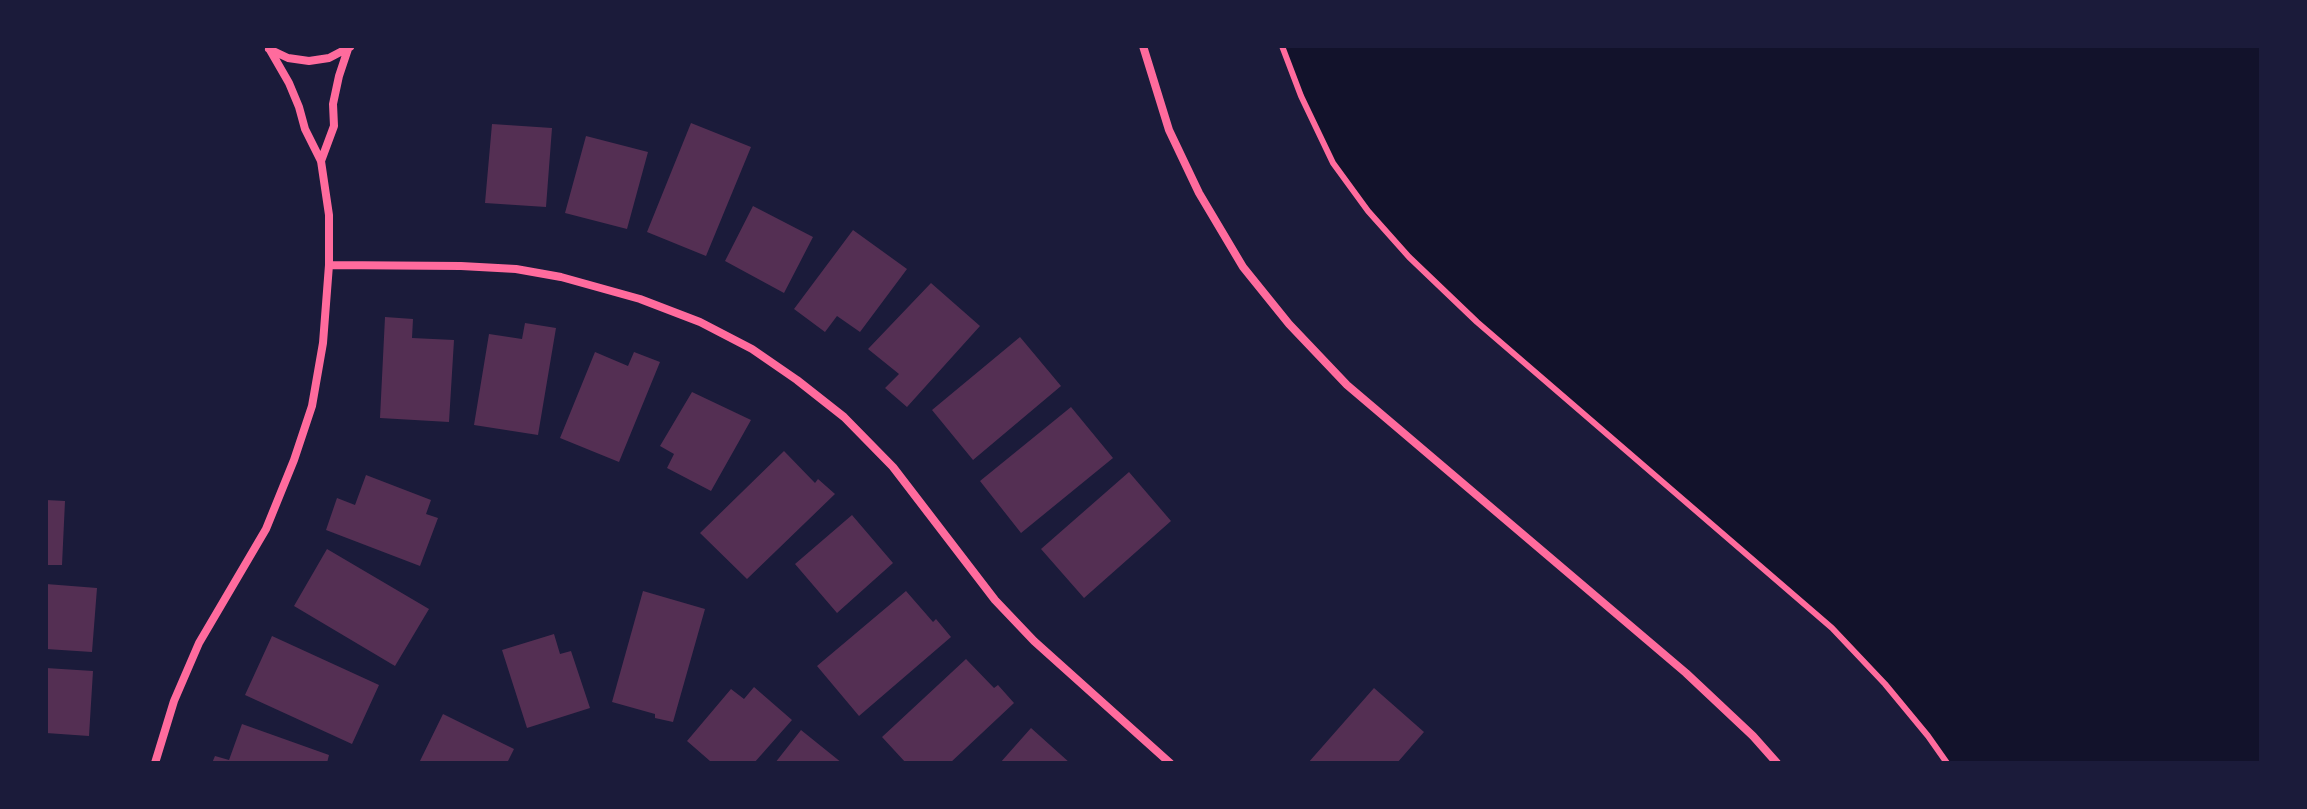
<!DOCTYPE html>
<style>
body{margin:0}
#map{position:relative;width:2307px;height:809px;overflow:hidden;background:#1b1b3a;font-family:Roboto,sans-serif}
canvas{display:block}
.frame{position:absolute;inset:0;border:48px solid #1b1b3a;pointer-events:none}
</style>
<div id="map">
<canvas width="2307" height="809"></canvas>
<div class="frame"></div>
</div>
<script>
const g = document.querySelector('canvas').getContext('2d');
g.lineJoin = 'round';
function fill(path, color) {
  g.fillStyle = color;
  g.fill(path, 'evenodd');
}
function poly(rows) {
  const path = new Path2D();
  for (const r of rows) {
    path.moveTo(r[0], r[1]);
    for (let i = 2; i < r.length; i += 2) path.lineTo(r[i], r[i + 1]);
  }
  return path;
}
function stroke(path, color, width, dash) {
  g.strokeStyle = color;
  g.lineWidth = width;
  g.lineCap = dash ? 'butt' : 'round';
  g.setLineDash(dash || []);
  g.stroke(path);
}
const water = poly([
 [1282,46,2261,46,2261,763,1947,763,1928,736,1832,628,1571,404,1409,257,1333,163]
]);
const building = poly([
 [691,123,751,147,706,256,647,232],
 [492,124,552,128,546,207,485,203],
 [586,136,648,152,627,229,565,213],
 [753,206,813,237,784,293,725,261],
 [853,230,907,269,860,332,837,316,825,332,794,309],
 [931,283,980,326,907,407,885,388,899,374,868,349],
 [385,317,413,319,412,338,454,340,449,422,380,418],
 [525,323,556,328,538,435,474,425,489,334,522,339],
 [1020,337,1061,386,973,460,932,410],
 [595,352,628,366,634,352,660,362,619,462,560,438],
 [692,392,751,420,711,491,667,468,674,454,660,446],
 [1071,407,1113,458,1021,533,980,481],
 [784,451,815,483,818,479,835,494,747,579,700,533],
 [1129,472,1171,521,1084,598,1041,549],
 [366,475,431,500,426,514,438,518,420,566,326,530,337,498,355,505],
 [46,500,65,501,62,565,46,565],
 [852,515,893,563,837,613,795,564],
 [327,549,429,609,395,666,294,606],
 [46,584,97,588,92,652,46,649],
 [643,591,705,609,673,722,655,718,655,714,612,702],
 [906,591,933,622,936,619,951,637,859,716,817,666],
 [554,634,560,654,571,651,590,708,527,728,502,650],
 [272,636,379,685,352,744,245,695],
 [966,659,994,688,998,685,1014,703,950,763,906,763,882,737],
 [46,668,93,671,89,736,46,733],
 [754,687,792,720,754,763,708,763,710,761,687,741,731,689,744,699],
 [1374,688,1424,732,1397,763,1308,763],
 [443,714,514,749,507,763,419,763],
 [242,724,329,755,327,763,212,763,215,756,229,760],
 [1031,728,1070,763,1000,763],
 [801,730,842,763,775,763]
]);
const service = poly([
 [1282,46,1301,96,1333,163,1368,211,1409,257,1477,322,1832,628,1885,684,1928,736,1947,763]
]);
const minor = poly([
 [1143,46,1169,130,1199,193,1243,267,1289,324,1347,385,1686,673,1753,736,1777,763],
 [269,49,288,58,309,61,329,58,350,47],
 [321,161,334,126,333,104,339,76,348,49],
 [329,265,461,266,516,269,561,277,640,299,700,322,752,349,797,380,844,417,893,467,995,600,1034,641,1170,763],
 [155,763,174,701,199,643,266,529,294,460,312,406,323,343,329,265,329,215,321,161,305,129,299,107,289,83,270,50]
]);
fill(water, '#12122b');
fill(building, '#542f53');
stroke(service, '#ff6b9d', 6);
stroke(minor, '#ff6b9d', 8);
</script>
